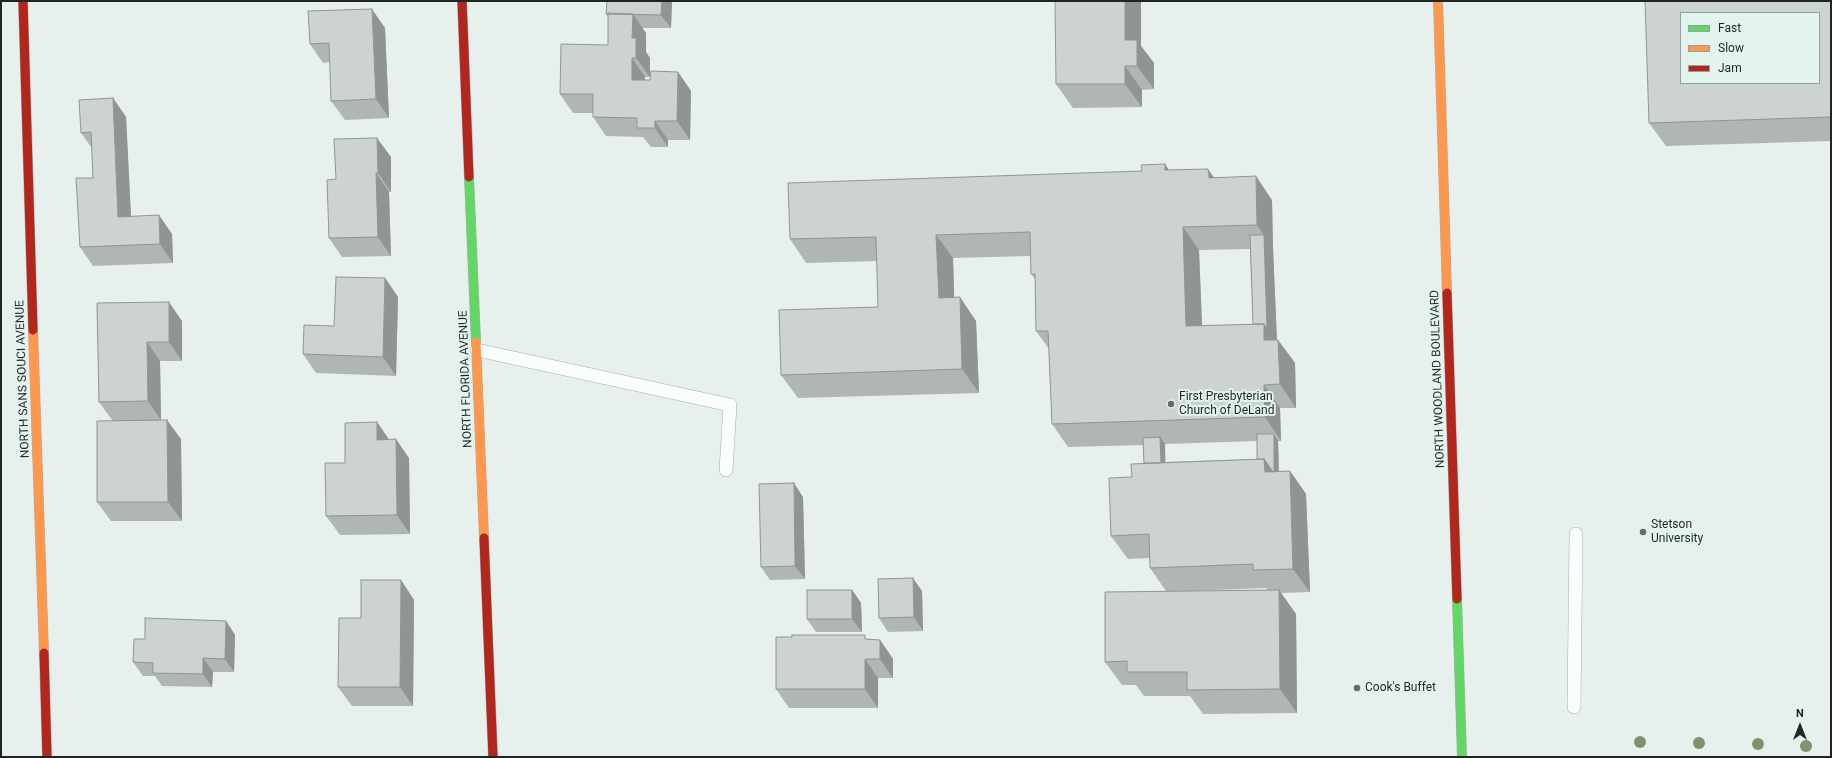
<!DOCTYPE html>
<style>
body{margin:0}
#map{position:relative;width:1832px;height:758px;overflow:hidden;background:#e7f0ed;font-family:Roboto,sans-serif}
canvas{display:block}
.frame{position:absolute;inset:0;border:2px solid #1f2523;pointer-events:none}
.legend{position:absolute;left:1680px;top:12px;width:140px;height:72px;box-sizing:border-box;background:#e3f4ee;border:1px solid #95a19d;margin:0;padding:5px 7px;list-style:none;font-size:12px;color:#1f2523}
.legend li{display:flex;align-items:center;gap:8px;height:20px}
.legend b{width:20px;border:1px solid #95a19d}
.north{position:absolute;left:1780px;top:706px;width:40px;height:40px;-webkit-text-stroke:3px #e3f4ee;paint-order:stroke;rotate:0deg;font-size:11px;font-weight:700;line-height:16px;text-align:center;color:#1f2523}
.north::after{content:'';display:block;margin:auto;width:14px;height:18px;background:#1f2523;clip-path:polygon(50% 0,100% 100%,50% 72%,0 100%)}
</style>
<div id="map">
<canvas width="1832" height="758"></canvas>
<div class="frame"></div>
<ul class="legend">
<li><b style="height:5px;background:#63d668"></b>Fast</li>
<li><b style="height:5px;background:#ff974d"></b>Slow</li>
<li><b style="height:5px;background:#b3261e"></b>Jam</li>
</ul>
<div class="north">N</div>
</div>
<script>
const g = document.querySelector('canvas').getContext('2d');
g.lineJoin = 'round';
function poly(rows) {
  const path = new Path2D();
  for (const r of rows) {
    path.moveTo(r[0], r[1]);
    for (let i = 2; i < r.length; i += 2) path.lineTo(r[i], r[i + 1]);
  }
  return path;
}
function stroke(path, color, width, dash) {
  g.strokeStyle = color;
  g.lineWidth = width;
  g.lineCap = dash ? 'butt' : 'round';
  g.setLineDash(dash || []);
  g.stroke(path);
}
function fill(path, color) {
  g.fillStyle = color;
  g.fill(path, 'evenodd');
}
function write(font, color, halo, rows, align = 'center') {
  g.font = font + ' Roboto,sans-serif';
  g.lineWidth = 4;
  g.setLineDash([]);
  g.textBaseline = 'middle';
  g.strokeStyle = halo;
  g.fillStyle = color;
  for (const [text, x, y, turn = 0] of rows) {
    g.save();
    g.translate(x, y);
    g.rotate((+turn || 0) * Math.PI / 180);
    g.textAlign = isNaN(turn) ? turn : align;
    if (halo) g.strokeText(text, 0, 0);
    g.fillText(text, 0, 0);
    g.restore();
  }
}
const lane = poly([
 [477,350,730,405,726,470],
 [1574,707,1576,534]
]);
const fast = poly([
 [469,177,476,342],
 [1457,599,1462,757]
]);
const slow = poly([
 [1438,1,1447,293],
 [33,330,44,653],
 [476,342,484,538]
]);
const jam = poly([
 [23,1,33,330],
 [462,1,469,177],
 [1447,293,1457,599],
 [484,538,493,757],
 [44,653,47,757]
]);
const trees = [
 [1640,742],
 [1699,743],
 [1758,744],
 [1806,746]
];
const wall = poly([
 [607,1,672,1,671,28,642,28,646,33,646,52,650,58,650,77,645,77,645,80,650,80,678,72,691,91,690,140,668,140,668,147,651,147,643,137,606,136,593,117,593,113,573,113,560,94,608,45,608,17,606,14],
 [1831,1,1831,141,1666,146,1649,123],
 [385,28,389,118,345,120,331,101,330,62,323,63,310,44],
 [1141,46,1154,63,1154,89,1142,90,1142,107,1073,108,1056,84],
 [113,98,126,117,131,216,172,234,173,263,93,266,80,247,93,178,92,148,81,133],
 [391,157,391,192,389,192,391,256,342,257,329,238,336,179],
 [1169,170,1214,178,1272,200,1273,248,1277,340,1278,340,1295,363,1296,408,1280,408,1281,441,1278,441,1279,471,1290,471,1306,494,1310,592,1281,593,1296,614,1297,713,1203,714,1190,696,1144,696,1136,685,1122,685,1105,662,1166,591,1150,568,1150,558,1128,559,1111,536,1132,477,1144,463,1143,445,1068,447,1052,424,1049,349,1036,331,1035,279,1031,274,1031,256,953,258,954,298,976,321,979,393,798,398,781,375,878,307,877,261,806,263,790,239],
 [1250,249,1253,324,1202,326,1199,250],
 [1257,441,1257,459,1165,462,1165,444],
 [1266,588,1268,590,1190,591],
 [385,278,398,297,396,376,316,373,303,354,334,326],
 [97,303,182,321,182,361,160,361,161,420,181,439,182,521,111,521,97,502,112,420,99,402],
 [377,422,389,440,409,458,410,534,340,535,326,516,345,463],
 [803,497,805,579,770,580,761,567],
 [401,580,414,600,413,706,352,706,338,687],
 [852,590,861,603,862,632,816,632,807,619],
 [922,591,923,631,888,632,879,618],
 [226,621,235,635,234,672,213,672,212,687,162,686,155,676,143,676,133,662,145,639],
 [868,639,880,640,893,659,893,678,878,678,878,708,789,708,776,689]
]);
const shadedWall = poly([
 [662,1,672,1,671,28,661,15],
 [1125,1,1141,1,1141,46,1154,63,1154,89,1137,66,1125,40],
 [372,9,385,28,389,118,376,99],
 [633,14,646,33,646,52,650,58,650,77,636,58,632,38],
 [632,58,645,77,645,99,632,80],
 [1125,66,1142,90,1142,107,1125,84],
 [678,72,691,91,690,140,677,121],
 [113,98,126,117,132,236,118,217],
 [655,121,668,140,668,147,655,128],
 [377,138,391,157,391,192,378,173],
 [1165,164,1181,188,1165,170],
 [1208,169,1225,193,1209,178],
 [376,173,389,192,391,256,378,237],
 [1256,176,1272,200,1273,248,1277,343,1278,340,1295,363,1296,408,1280,384,1264,340,1264,235,1257,225],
 [159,215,172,234,173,263,160,244],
 [1183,227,1199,250,1203,350,1186,326],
 [936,235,953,258,955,321,939,298],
 [385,278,398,297,396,376,383,357],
 [960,297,976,321,979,393,962,369],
 [169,302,182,321,182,361,169,342],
 [147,342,160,361,161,420,148,401],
 [1264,385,1280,408,1281,441,1265,417],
 [167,420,181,439,182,521,168,502],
 [377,422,390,441,377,440],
 [1274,434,1278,441,1279,480,1265,472,1264,459],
 [1160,437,1165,444,1166,487,1161,480],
 [396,439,409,458,410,534,397,515],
 [1290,471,1306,494,1310,592,1293,569],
 [794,483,803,497,805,579,795,566],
 [913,578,922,591,923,631,914,617],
 [401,580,414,600,413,706,400,687],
 [852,590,861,603,862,632,852,619],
 [1279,590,1296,614,1297,713,1280,689],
 [226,621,235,635,234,672,225,659],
 [880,640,893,659,893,678,880,659],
 [203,658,213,672,212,687,203,674],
 [865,659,878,678,878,708,865,689]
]);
const building = poly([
 [607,1,662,1,661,15,606,14,607,1],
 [1055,1,1125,1,1125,40,1137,40,1137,66,1125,66,1125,84,1056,84,1055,1],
 [1645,1,1831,1,1831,117,1649,123,1645,1],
 [1681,13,1819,13,1819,83,1681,83,1681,13],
 [372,9,376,99,331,101,329,43,310,44,308,11,372,9],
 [608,13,633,14,632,38,636,38,636,58,632,58,632,80,650,80,651,71,678,72,677,121,655,121,655,128,637,128,637,118,593,117,593,94,560,94,561,44,608,45,608,13],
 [113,98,118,217,159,215,160,244,80,247,76,178,93,178,91,132,81,133,79,100,113,98],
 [377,138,378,173,376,173,378,237,329,238,327,180,336,179,334,139,377,138],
 [1165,164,1165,170,1208,169,1209,178,1256,176,1257,225,1183,227,1186,326,1264,324,1264,340,1278,340,1280,384,1264,385,1265,417,1052,424,1048,331,1036,331,1035,274,1031,274,1030,232,936,235,939,298,960,297,962,369,781,375,779,310,878,307,876,237,790,239,788,183,1142,171,1141,165,1165,164],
 [1250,235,1264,235,1267,329,1264,324,1253,324,1250,235],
 [336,277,385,278,383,357,303,354,304,325,334,326,336,277],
 [169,302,169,342,147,342,148,401,99,402,97,303,169,302],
 [167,420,168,502,97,502,97,421,167,420],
 [377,422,377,440,396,439,397,515,326,516,325,463,345,463,345,423,377,422],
 [1257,434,1274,434,1274,472,1273,472,1264,459,1257,459,1257,434],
 [1160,437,1161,463,1144,463,1143,438,1160,437],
 [1264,459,1265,472,1290,471,1293,569,1253,570,1253,564,1150,568,1149,534,1111,536,1109,478,1132,477,1131,464,1264,459],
 [794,483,795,566,761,567,759,484,794,483],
 [913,578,914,617,879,618,878,579,913,578],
 [361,580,401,580,400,687,338,687,339,618,361,618,361,580],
 [807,590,852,590,852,619,807,619,807,590],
 [1279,590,1280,689,1187,690,1187,672,1127,672,1127,661,1105,662,1105,592,1279,590],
 [145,618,226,621,225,659,203,658,203,674,153,673,153,663,133,662,134,639,145,639,145,618],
 [792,635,865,635,865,639,880,640,880,659,865,659,865,689,776,689,776,637,792,637,792,635]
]);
const markers = [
 [1171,404,4,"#656c6a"],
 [1643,532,4,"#656c6a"],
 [1357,688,4,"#656c6a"]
];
const streetNames = [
 ["NORTH SANS SOUCI AVENUE",23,379,-92],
 ["NORTH FLORIDA AVENUE",466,379,-92],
 ["NORTH WOODLAND BOULEVARD",1438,379,-92]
];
const poiNames = [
 ["First Presbyterian",1179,397],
 ["Church of DeLand",1179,411],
 ["Stetson",1651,525],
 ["University",1651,539],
 ["Cook's Buffet",1365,688]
];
stroke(lane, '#a6adaa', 14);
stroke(fast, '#a6adaa', 10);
stroke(slow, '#a6adaa', 10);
stroke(jam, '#a6adaa', 10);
stroke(lane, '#fbfdfc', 13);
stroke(fast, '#63d668', 9);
stroke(slow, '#ff974d', 9);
stroke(jam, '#b3261e', 9);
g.fillStyle = '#81916e';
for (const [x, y] of trees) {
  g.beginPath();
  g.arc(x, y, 6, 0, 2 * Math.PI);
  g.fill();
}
fill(wall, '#b0b6b3');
fill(shadedWall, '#909492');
fill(building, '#cdd4d0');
stroke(building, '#909492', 1);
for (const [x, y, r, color] of markers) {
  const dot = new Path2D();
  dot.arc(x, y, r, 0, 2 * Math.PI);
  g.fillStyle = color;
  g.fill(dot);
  stroke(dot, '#e3f4ee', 1.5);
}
write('12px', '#1f2523', '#e3f4ee', streetNames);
write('12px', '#1f2523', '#e3f4ee', poiNames, 'left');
</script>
